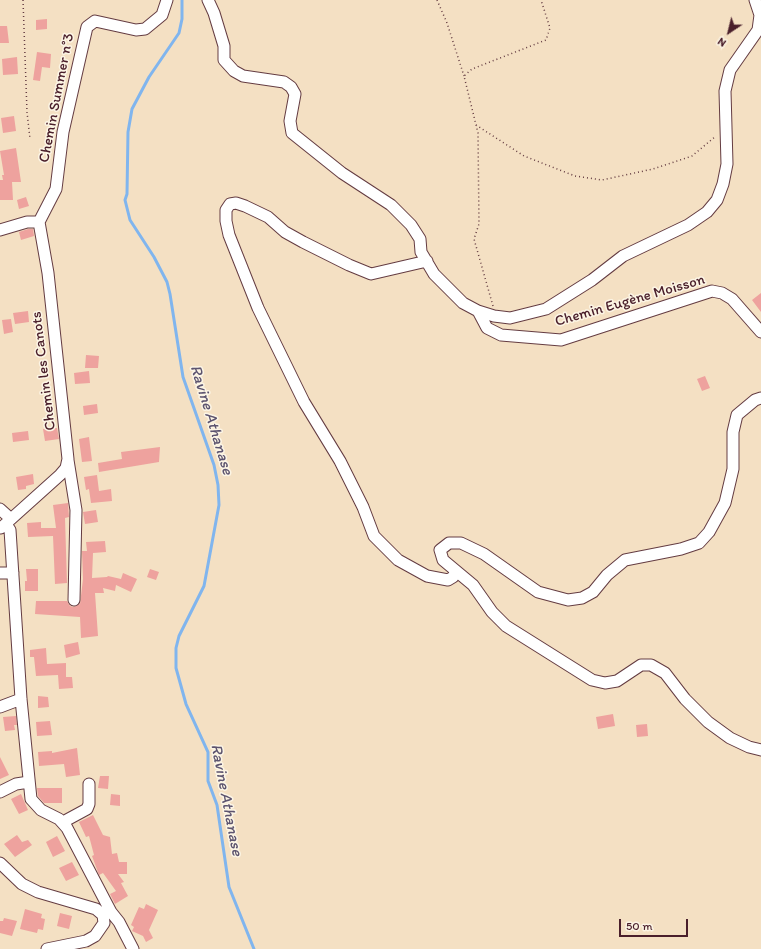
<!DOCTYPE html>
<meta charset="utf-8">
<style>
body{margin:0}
#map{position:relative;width:761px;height:949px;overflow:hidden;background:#f4e0c3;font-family:Itim,sans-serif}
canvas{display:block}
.north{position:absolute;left:709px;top:12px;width:40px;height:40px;-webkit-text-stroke:3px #fcf5e5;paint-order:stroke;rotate:215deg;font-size:11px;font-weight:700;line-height:16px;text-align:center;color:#4a1f2b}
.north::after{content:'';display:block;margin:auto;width:14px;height:18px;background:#4a1f2b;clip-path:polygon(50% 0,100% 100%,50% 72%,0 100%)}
.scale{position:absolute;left:619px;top:919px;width:69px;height:18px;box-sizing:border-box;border:2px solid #4a1f2b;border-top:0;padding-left:5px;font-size:12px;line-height:14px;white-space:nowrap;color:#4a1f2b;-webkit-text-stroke:3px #fcf5e5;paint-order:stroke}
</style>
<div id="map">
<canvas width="761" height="949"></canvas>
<div class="north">N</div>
<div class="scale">50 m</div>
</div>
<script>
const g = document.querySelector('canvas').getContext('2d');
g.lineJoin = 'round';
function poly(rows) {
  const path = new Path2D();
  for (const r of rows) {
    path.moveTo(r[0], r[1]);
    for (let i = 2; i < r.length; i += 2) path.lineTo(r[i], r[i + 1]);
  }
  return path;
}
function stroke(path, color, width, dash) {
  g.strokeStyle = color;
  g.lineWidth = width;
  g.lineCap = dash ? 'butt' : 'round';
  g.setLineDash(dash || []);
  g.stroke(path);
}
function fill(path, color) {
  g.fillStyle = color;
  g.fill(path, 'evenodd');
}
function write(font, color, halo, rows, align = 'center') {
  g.font = font + ' Itim,sans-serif';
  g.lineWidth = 3;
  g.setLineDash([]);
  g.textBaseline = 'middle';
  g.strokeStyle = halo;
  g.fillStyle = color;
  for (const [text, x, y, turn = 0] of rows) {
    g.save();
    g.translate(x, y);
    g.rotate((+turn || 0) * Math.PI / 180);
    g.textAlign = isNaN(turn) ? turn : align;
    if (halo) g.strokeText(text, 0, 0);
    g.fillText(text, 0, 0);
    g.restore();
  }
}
const stream = poly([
 [182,0,182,19,179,33,149,77,132,109,128,132,127,194,125,200,130,220,154,257,167,282,170,294,183,377,214,465,218,485,219,505,204,586,179,636,176,648,176,668,186,704,208,752,208,781,217,805,229,887,254,949]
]);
const building = poly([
 [47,19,47,29,36,30,36,20],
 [0,26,7,26,9,43,0,43],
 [37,52,51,54,50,68,42,67,40,81,33,80],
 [17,57,18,74,3,75,2,59],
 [14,116,16,131,3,133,1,118],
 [16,148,21,182,12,182,13,200,0,200,0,180,3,180,2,175,4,175,0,151],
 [26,197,29,206,19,209,17,200],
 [28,229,33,229,34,236,21,240,19,232],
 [761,293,761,312,752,300],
 [28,311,29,322,15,324,13,313],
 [11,319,13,332,4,334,2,320],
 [86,355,99,356,98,368,85,368],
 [89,371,90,383,75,384,74,373],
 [705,376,710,388,702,391,697,379],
 [97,404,98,413,84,415,83,406],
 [57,428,59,439,45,441,43,429],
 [28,431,29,440,13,442,12,433],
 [89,437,92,461,82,462,79,439],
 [160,447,159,462,99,472,98,463,122,459,121,452],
 [33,474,34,484,26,486,26,489,18,490,16,477],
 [97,475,99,491,111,489,112,501,91,503,89,489,86,490,84,477],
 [68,503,69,517,65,518,67,583,55,584,53,536,28,537,27,523,41,522,41,528,56,528,53,505],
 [96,510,98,522,85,524,83,512],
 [105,541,106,552,93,553,92,578,107,577,108,576,121,579,123,573,137,579,131,592,116,585,115,591,103,588,104,593,95,593,98,636,81,638,80,617,35,614,36,601,67,601,70,606,73,607,80,604,83,579,82,551,87,551,86,542],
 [26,569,38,569,38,591,25,591,25,581,27,581],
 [150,569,159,572,156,580,147,577],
 [78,642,80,654,66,658,64,645],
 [46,648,47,664,66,663,66,677,72,677,73,688,59,689,58,675,36,676,34,657,30,657,30,650],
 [38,696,48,697,49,707,38,708],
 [613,714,615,726,598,729,596,717],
 [16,716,17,725,14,725,15,730,5,731,3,717],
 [50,721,52,735,37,736,36,722],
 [647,724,648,736,637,737,636,725],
 [77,748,80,775,66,777,64,764,39,766,38,752,52,751,52,753],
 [0,757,9,775,0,779],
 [100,776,109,776,108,789,98,788],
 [37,788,62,788,62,803,44,803,38,796],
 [21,794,28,810,19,814,11,799],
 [111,794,120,795,120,806,110,805],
 [93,815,103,835,110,837,112,854,117,853,119,862,127,862,127,874,118,874,124,882,121,883,128,896,115,904,110,894,116,891,103,873,99,875,92,856,94,855,89,836,86,837,79,822],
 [17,835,22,842,28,840,32,845,15,857,4,844],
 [57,836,65,851,53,857,46,842],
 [72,862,79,875,66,881,59,868],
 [146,904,158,910,149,930,153,938,146,942,143,936,132,931,134,927,131,925,139,907,144,909],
 [25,909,42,914,41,918,45,919,43,930,38,929,37,933,20,929],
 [60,913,72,916,69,929,57,926],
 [4,918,17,921,12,936,0,933,0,921,3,921]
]);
const path = poly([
 [23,0,27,112,30,139],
 [437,0,447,23,464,76],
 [476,125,524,156,575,176,602,180,653,169,692,156,716,136],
 [493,306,474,239,479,224,478,133,464,76,472,69,546,40,550,28,541,0]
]);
const minor = poly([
 [208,0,214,13,224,46,224,60,234,71,243,76,284,82,291,87,295,94,290,121,292,133,342,173,391,205,411,225,420,239,421,252,434,274,463,303,478,311,494,316,510,318,546,309,592,280,623,256,688,225,707,212,717,200,723,184,727,164,725,91,730,70,758,30,760,15,755,0],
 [39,222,56,189,63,132,87,27,95,21,136,30,145,29,162,15,167,0],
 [0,230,27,222,39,222],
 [427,261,371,274,349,265,303,242,285,232,268,217,245,206,236,203,230,204,226,210,226,221,229,235,258,308,304,402,340,461,363,507,374,536,398,560,427,576,448,580,453,577,456,571],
 [478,311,487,328,501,335,561,340,712,291,722,293,732,299,761,332],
 [761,398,755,400,737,415,733,432,733,469,725,503,709,532,699,543,681,549,625,560,607,575,593,592,582,598,568,600,538,592,484,554,461,543,449,543,440,550,443,560,473,585,492,612,506,626,592,680,605,683,617,681,641,665,651,665,665,673,685,699,708,722,730,738,749,747,761,750],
 [68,460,76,510,74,600],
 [0,509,11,519],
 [6,524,10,530,21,699,31,799,41,810,59,819,67,828,111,912,103,915],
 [1,528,60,475,66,468,68,459,48,273,39,222],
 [0,573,13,573],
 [0,707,21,699],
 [0,792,16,784,29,782],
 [63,822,87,809,89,804,89,784],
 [0,863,22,884,38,892,96,909,103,915,104,923,95,936,86,941,47,949],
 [111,912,119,922,133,949]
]);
const streetNames = [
 ["Chemin Summer n°3",57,98,-79],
 ["Chemin Eugène Moisson",630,301,-16],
 ["Chemin les Canots",44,371,-97]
];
const waterNames = [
 ["Ravine Athanase",211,420,73],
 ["Ravine Athanase",226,800,79]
];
stroke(stream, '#80b5ee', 3);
fill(building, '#eea29e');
stroke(minor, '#643c42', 13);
stroke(path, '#643c42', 1.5, [1, 3]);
stroke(minor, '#fff', 11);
write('15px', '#4a1f2b', '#fcf5e5', streetNames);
write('italic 16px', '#5d546f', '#fcf5e5', waterNames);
</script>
